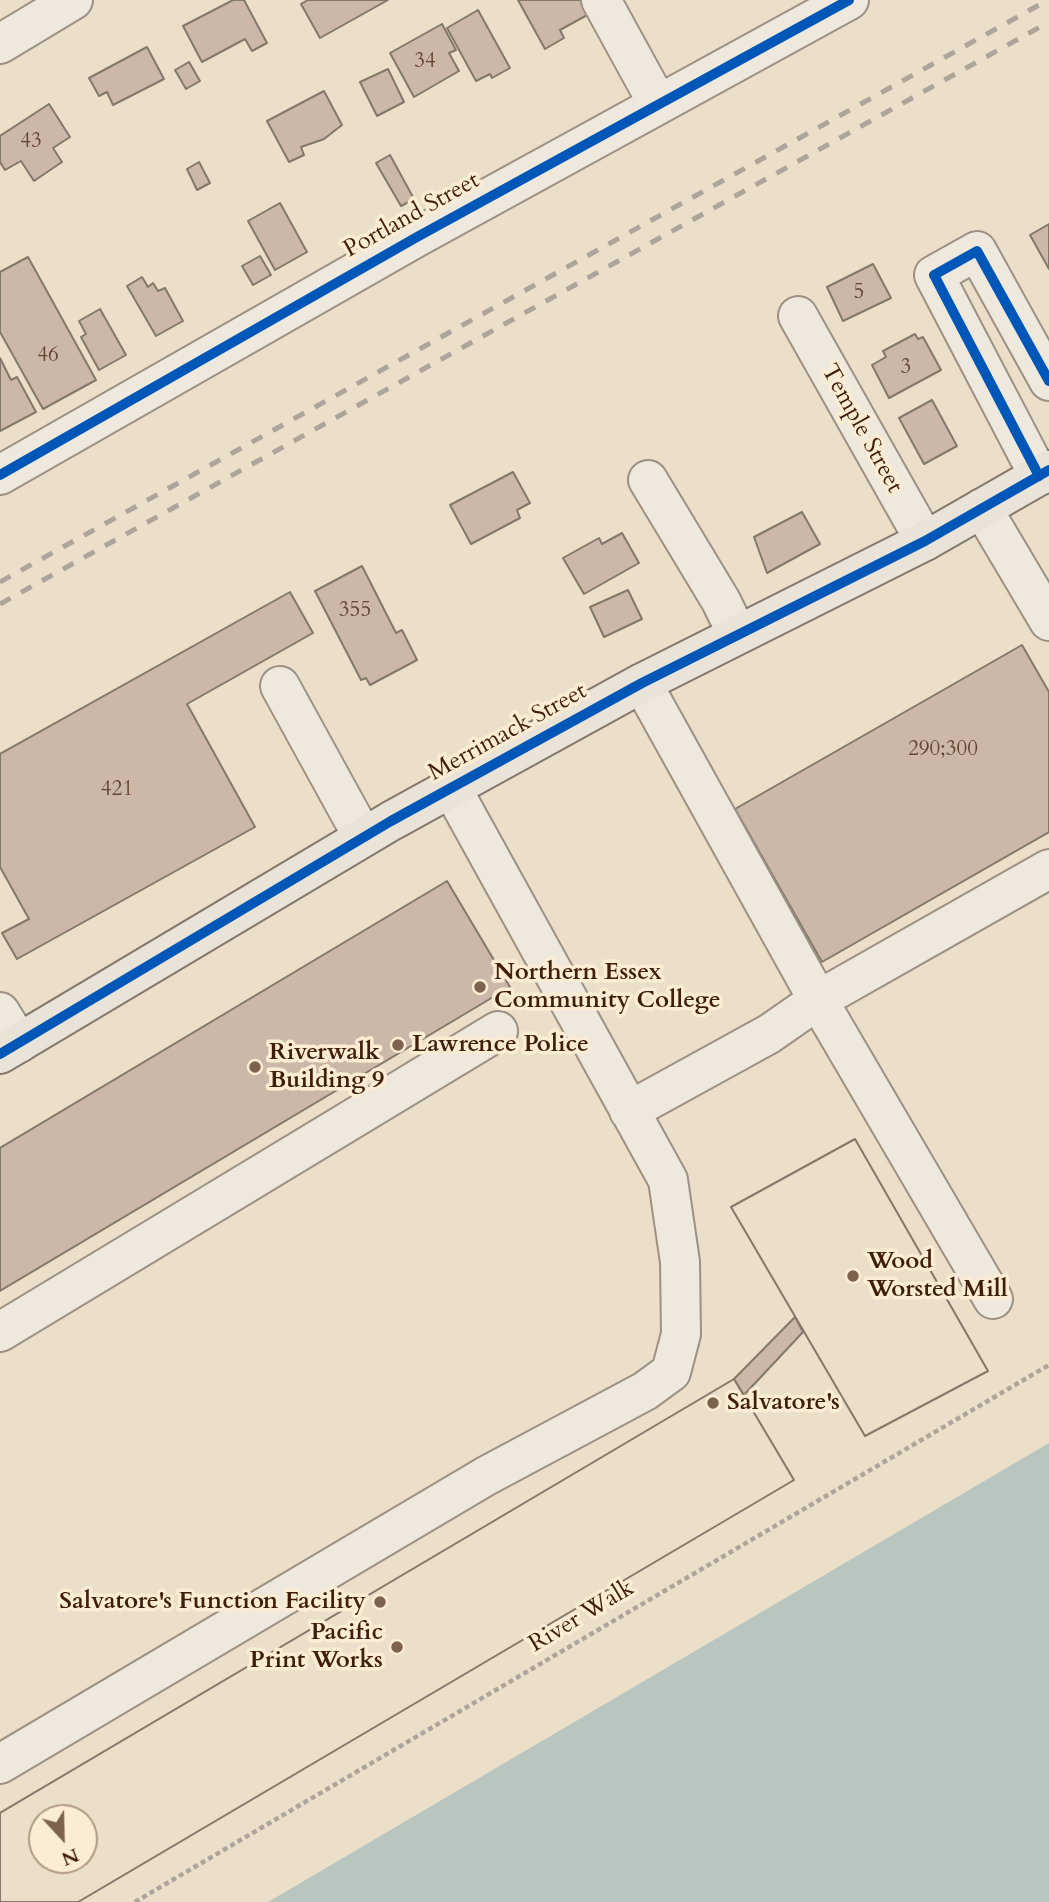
<!DOCTYPE html>
<style>
body{margin:0}
#map{position:relative;width:1049px;height:1902px;overflow:hidden;background:#ebdfc9;font-family:Cardo,serif}
canvas{display:block}
.north{position:absolute;left:28px;top:1804px;width:70px;height:70px;box-sizing:border-box;background:#fbedd3;border:2px solid #b09a84;border-radius:50%;rotate:158deg;font-size:19px;font-weight:700;line-height:28px;text-align:center;color:#401e0e}
.north::after{content:'';display:block;margin:auto;width:24px;height:32px;background:#7c624f;clip-path:polygon(50% 0,100% 100%,50% 72%,0 100%)}
</style>
<div id="map">
<canvas width="1049" height="1902"></canvas>
<div class="north">N</div>
</div>
<script>
const g = document.querySelector('canvas').getContext('2d');
g.lineJoin = 'round';
function fill(path, color) {
  g.fillStyle = color;
  g.fill(path, 'evenodd');
}
function poly(rows) {
  const path = new Path2D();
  for (const r of rows) {
    path.moveTo(r[0], r[1]);
    for (let i = 2; i < r.length; i += 2) path.lineTo(r[i], r[i + 1]);
  }
  return path;
}
function stroke(path, color, width, dash) {
  g.strokeStyle = color;
  g.lineWidth = width;
  g.lineCap = dash ? 'butt' : 'round';
  g.setLineDash(dash || []);
  g.stroke(path);
}
function write(font, color, halo, rows, align = 'center') {
  g.font = font + ' Cardo,serif';
  g.lineWidth = 7;
  g.setLineDash([]);
  g.textBaseline = 'middle';
  g.strokeStyle = halo;
  g.fillStyle = color;
  for (const [text, x, y, turn = 0] of rows) {
    g.save();
    g.translate(x, y);
    g.rotate((+turn || 0) * Math.PI / 180);
    g.textAlign = isNaN(turn) ? turn : align;
    if (halo) g.strokeText(text, 0, 0);
    g.fillText(text, 0, 0);
    g.restore();
  }
}
const water = poly([
 [1049,1443,1049,1902,268,1902]
]);
const building = poly([
 [233,0,244,0,267,43,252,51,245,39,202,62,183,26,233,0],
 [308,0,388,0,320,38,301,4,308,0],
 [518,0,581,0,589,14,560,30,564,38,545,49,518,0],
 [478,10,510,68,492,78,490,74,476,81,447,28,478,10],
 [442,24,456,50,449,53,459,71,414,97,390,53,442,24],
 [147,47,164,79,113,105,107,92,99,96,89,78,147,47],
 [189,62,200,81,186,89,175,70,189,62],
 [388,69,404,102,377,116,360,82,388,69],
 [324,91,342,125,324,139,301,147,304,155,289,162,267,121,324,91],
 [49,104,70,137,53,148,62,162,34,181,21,161,5,170,0,162,0,136,49,104],
 [390,155,414,199,401,206,376,163,390,155],
 [199,162,210,183,197,190,187,169,199,162],
 [280,203,307,252,275,270,248,221,280,203],
 [1049,224,1049,269,1030,235,1049,224],
 [260,256,271,275,253,285,242,266,260,256],
 [28,257,96,380,43,409,0,332,0,272,28,257],
 [873,264,891,298,843,321,827,287,873,264],
 [142,277,148,287,153,283,158,291,165,288,183,321,156,336,127,286,142,277],
 [100,309,126,355,99,370,81,337,86,334,79,321,100,309],
 [915,334,918,339,923,337,941,370,889,398,872,365,886,357,883,351,915,334],
 [0,358,11,380,17,377,36,412,0,431,0,358],
 [932,400,957,446,924,464,899,418,932,400],
 [513,472,530,503,517,510,520,518,471,544,450,505,513,472],
 [802,512,820,544,767,573,754,537,802,512],
 [622,533,639,563,584,594,563,558,599,538,602,544,622,533],
 [362,566,396,633,402,630,417,660,370,685,366,678,361,680,315,591,362,566],
 [628,590,642,619,604,637,590,607,628,590],
 [290,592,313,633,187,704,255,827,17,959,2,933,29,919,0,867,0,754,290,592],
 [1022,645,1049,692,1049,832,822,962,735,809,1022,645],
 [447,881,510,987,0,1291,0,1148,447,881],
 [447,881,510,987,0,1291,0,1148,447,881],
 [447,881,510,987,0,1291,0,1148,447,881],
 [855,1139,988,1371,865,1436,731,1207,855,1139],
 [855,1139,988,1371,865,1436,731,1207,855,1139],
 [795,1317,803,1332,744,1395,734,1379,795,1317],
 [734,1379,794,1480,78,1902,0,1902,0,1813,734,1379],
 [42,1818,84,1818,84,1860,42,1860,42,1818],
 [734,1379,794,1480,78,1902,0,1902,0,1813,734,1379],
 [42,1818,84,1818,84,1860,42,1860,42,1818]
]);
const path = poly([
 [135,1902,1049,1365]
]);
const minor = poly([
 [601,0,658,104],
 [0,44,73,0],
 [798,316,925,541],
 [0,475,417,237,849,0],
 [1039,476,934,275,977,251,1049,381],
 [648,480,721,601,737,634],
 [982,508,1049,621],
 [642,683,818,1000,993,1299],
 [280,686,363,837],
 [0,1012,19,1043],
 [629,1111,769,1034,818,1000,1049,869],
 [0,1332,498,1031],
 [0,1764,486,1476,645,1391,671,1372,681,1334,680,1262,668,1180,452,789]
]);
const major = poly([
 [0,1054,391,821,642,683,925,541,1049,470]
]);
const rail = poly([
 [0,582,1048,0],
 [0,604,1049,22]
]);
const cycleway = poly([
 [0,475,417,237,849,0],
 [1039,476,934,275,977,251,1049,381],
 [0,1054,391,821,642,683,925,541,1049,470]
]);
const markers = [
 [480,987,7,"#7c624f"],
 [398,1045,7,"#7c624f"],
 [255,1067,7,"#7c624f"],
 [853,1276,7,"#7c624f"],
 [713,1403,7,"#7c624f"],
 [380,1602,7,"#7c624f"],
 [397,1647,7,"#7c624f"]
];
const numberNames = [
 ["34",425,62],
 ["43",31,142],
 ["5",859,293],
 ["46",48,356],
 ["3",906,368],
 ["355",355,611],
 ["290;300",943,750],
 ["421",117,790]
];
const streetNames = [
 ["Portland Street",412,216,-29],
 ["Temple Street",861,429,61],
 ["Merrimack Street",508,733,-29],
 ["River Walk",582,1617,-31]
];
const poiNames = [
 ["Northern Essex",494,973],
 ["Community College",494,1001],
 ["Lawrence Police",412,1045],
 ["Riverwalk",269,1053],
 ["Building 9",269,1081],
 ["Wood",867,1262],
 ["Worsted Mill",867,1290],
 ["Salvatore's",727,1403],
 ["Salvatore's Function Facility",366,1602,"right"],
 ["Pacific",383,1633,"right"],
 ["Print Works",383,1661,"right"]
];
fill(water, '#b9c6c0');
fill(building, '#ccb8a9');
stroke(building, '#84786b', 2);
stroke(minor, '#9d9183', 42);
stroke(major, '#84786b', 42);
stroke(path, '#ada49a', 4.5, [5, 3.5]);
stroke(minor, '#eee8dd', 38);
stroke(major, '#eae3d7', 38);
stroke(rail, '#ada49a', 5, [12, 12]);
stroke(cycleway, '#0057b8', 10);
for (const [x, y, r, color] of markers) {
  const dot = new Path2D();
  dot.arc(x, y, r, 0, 2 * Math.PI);
  g.fillStyle = color;
  g.fill(dot);
  stroke(dot, '#fbedd3', 2.5);
}
write('21px', '#634435', null, numberNames);
write('24px', '#401e0e', '#fbedd3', streetNames);
write('bold 24px', '#401e0e', '#fbedd3', poiNames, 'left');
</script>
